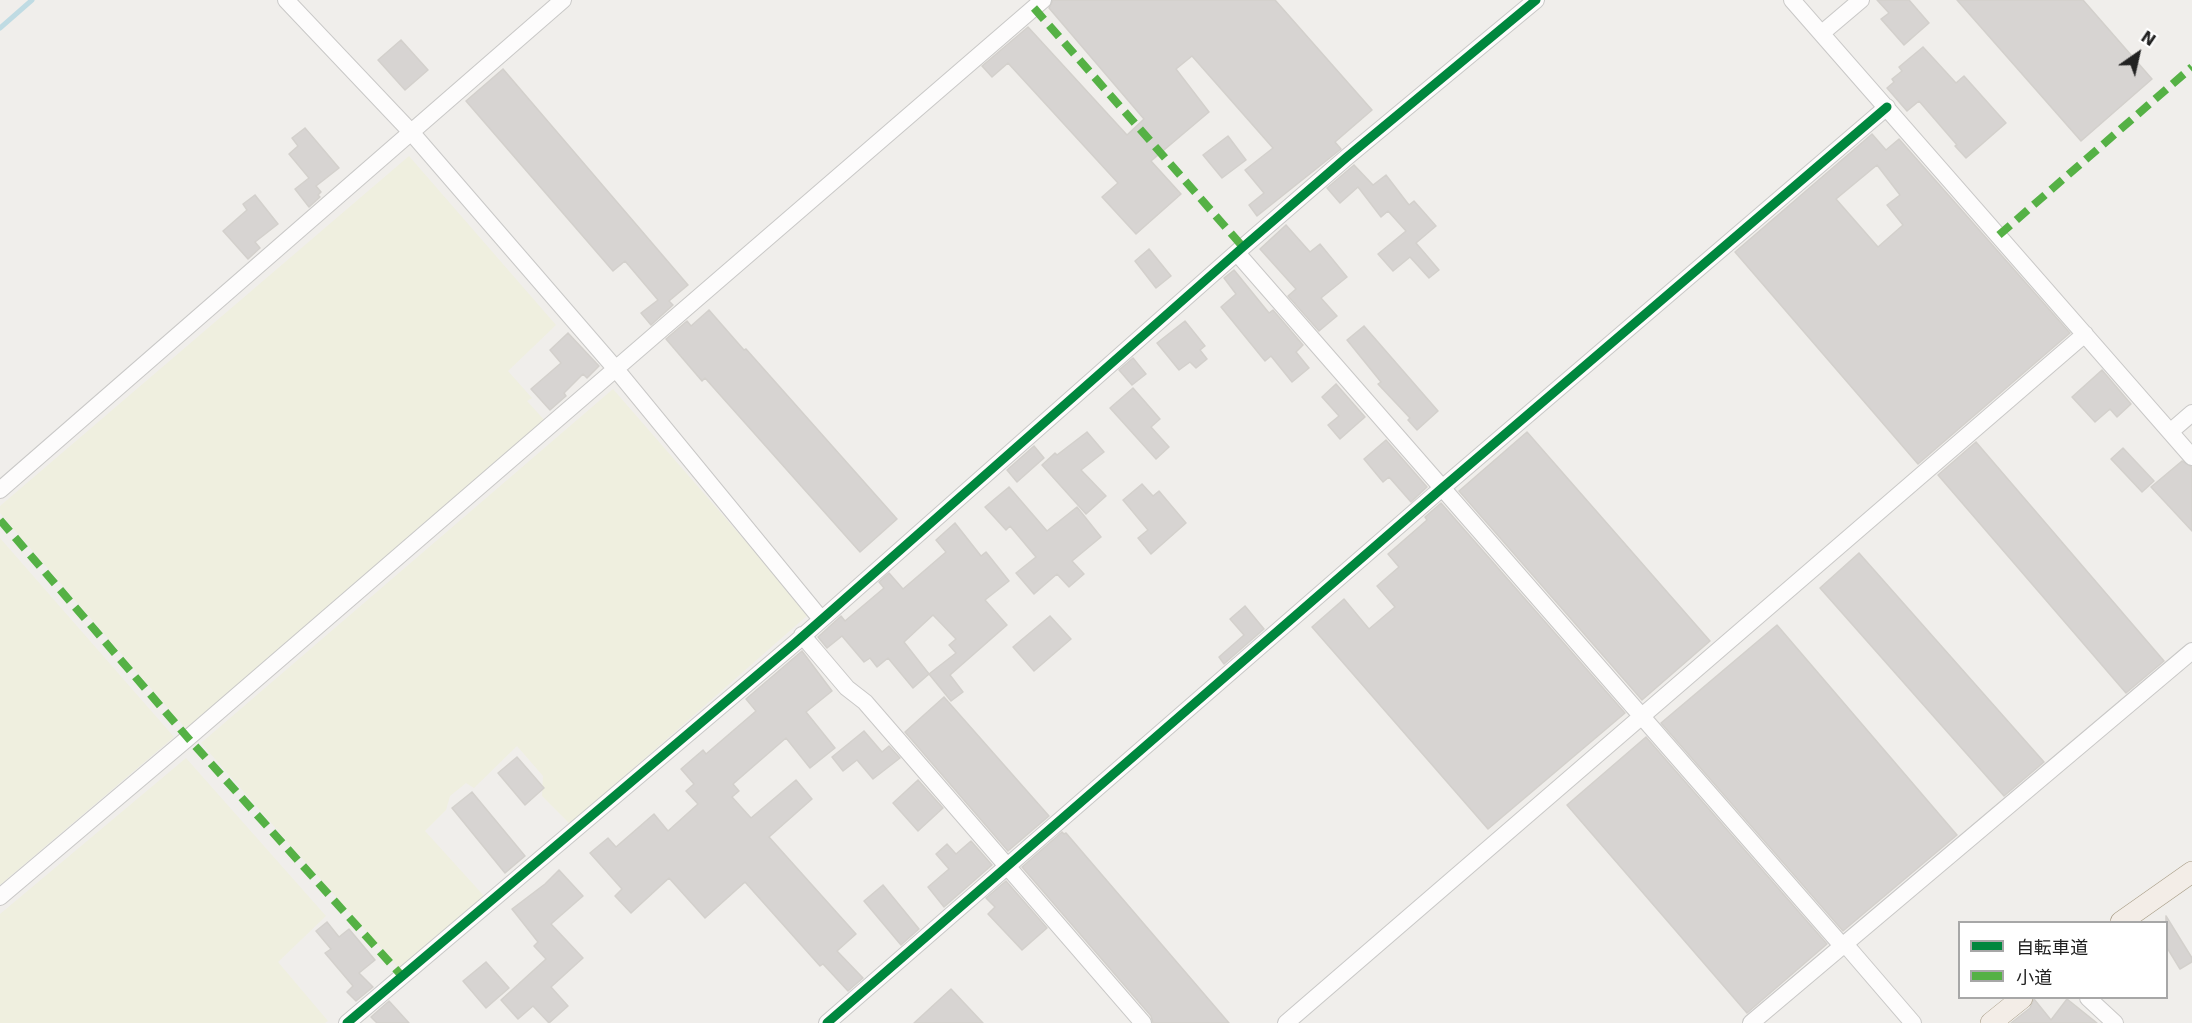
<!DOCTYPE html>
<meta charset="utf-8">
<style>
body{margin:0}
#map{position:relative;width:2192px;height:1023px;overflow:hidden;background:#f0eeeb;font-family:"DejaVu Sans","Noto Sans JP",sans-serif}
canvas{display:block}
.legend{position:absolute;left:1958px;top:921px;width:210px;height:78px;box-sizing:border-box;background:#fff;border:2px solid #a7a7a7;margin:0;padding:8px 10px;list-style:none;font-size:18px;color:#222}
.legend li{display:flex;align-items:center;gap:12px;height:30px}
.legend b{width:30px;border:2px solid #a7a7a7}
.north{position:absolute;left:2108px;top:24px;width:60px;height:60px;-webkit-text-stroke:4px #fff;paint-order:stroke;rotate:34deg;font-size:16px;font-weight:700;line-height:24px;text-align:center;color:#222}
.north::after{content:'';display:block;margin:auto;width:21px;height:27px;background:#222;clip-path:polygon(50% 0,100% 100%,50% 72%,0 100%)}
</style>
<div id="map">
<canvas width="2192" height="1023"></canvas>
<ul class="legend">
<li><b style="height:8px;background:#00873e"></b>自転車道</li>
<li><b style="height:8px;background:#55b145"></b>小道</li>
</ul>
<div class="north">N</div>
</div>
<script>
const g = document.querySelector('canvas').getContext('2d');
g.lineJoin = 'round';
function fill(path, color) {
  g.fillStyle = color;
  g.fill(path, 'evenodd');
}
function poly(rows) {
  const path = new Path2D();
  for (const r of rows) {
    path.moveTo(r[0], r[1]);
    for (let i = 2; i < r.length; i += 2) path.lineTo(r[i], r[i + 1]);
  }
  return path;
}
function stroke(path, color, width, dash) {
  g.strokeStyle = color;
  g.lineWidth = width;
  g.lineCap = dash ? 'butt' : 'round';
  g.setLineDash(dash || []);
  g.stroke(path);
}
const farmland = poly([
 [409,156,556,325,508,371,532,398,527,401,547,423,187,730,0,513,0,506],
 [613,389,809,614,570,824,542,796,543,776,517,746,474,788,466,783,450,796,446,810,425,831,484,896,401,971,201,743],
 [0,538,174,737,0,885],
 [186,758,326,916,278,962,328,1021,325,1023,0,1023,0,914]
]);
const stream = poly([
 [0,28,32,0]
]);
const building = poly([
 [1053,0,1275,0,1372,110,1335,142,1341,149,1257,216,1249,205,1264,193,1245,170,1273,148,1192,56,1176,69,1209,112,1151,161,1181,194,1136,234,1102,197,1118,183,1008,63,992,77,982,66,1028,27,1127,135,1144,119,1049,8,1053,0],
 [1877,0,1909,0,1929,23,1904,45,1881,19,1889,13,1877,0],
 [1957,0,2083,0,2152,79,2081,141,1957,0],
 [401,40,428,70,405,90,378,60,401,40],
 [1923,47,1956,83,1964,76,2006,123,1966,158,1955,146,1957,145,1919,101,1907,111,1887,88,1894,82,1892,79,1902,71,1899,67,1923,47],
 [503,69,688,285,669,301,673,305,651,325,641,313,658,300,625,261,613,271,466,101,503,69],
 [305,128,339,168,316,186,321,192,318,195,320,197,309,207,295,189,309,178,289,154,298,146,292,138,305,128],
 [1872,134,1886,150,1899,139,2070,333,1918,464,1735,252,1872,134],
 [1877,165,1900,195,1887,205,1903,225,1878,247,1836,199,1877,165],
 [1228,136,1246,160,1222,178,1203,155,1228,136],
 [1354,165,1373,185,1386,175,1409,205,1414,201,1436,226,1416,243,1439,270,1429,278,1410,257,1393,271,1378,254,1406,231,1388,211,1381,217,1358,187,1340,203,1327,188,1354,165],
 [255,195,278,224,255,242,260,248,248,259,223,231,247,210,243,204,255,195],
 [1286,225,1310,252,1320,244,1347,277,1321,298,1337,316,1319,331,1288,296,1296,289,1260,249,1286,225],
 [1149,249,1171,276,1156,288,1135,261,1149,249],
 [1234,270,1269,313,1273,310,1303,345,1296,352,1309,368,1292,382,1271,356,1265,361,1221,307,1236,294,1224,278,1234,270],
 [709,310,744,350,746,349,897,519,860,552,705,378,702,381,666,339,687,321,691,326,709,310],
 [1185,321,1205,346,1200,350,1207,359,1196,368,1190,362,1179,370,1157,343,1185,321],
 [1364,326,1438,411,1417,430,1408,420,1410,418,1378,384,1381,382,1347,340,1364,326],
 [568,333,599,366,587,378,583,374,564,393,566,396,550,410,531,389,561,363,550,350,568,333],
 [1133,358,1146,374,1132,385,1119,370,1133,358],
 [2102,370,2131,404,2117,417,2110,409,2095,422,2072,397,2102,370],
 [1336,384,1365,417,1340,439,1328,425,1339,416,1322,397,1336,384],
 [1133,388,1160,419,1151,427,1169,447,1156,459,1110,408,1133,388],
 [1087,432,1104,452,1081,470,1106,496,1086,514,1042,465,1055,453,1057,455,1087,432],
 [1527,432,1710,641,1642,700,1459,491,1527,432],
 [1386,440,1427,487,1411,502,1389,477,1383,482,1364,459,1386,440],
 [1976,442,2164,661,2126,693,1938,475,1976,442],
 [1034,446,1044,458,1017,482,1007,470,1034,446],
 [2123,448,2154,481,2142,492,2111,459,2123,448],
 [2182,461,2192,467,2192,531,2151,487,2182,461],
 [1142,484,1153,496,1159,491,1186,523,1151,554,1138,538,1148,530,1123,500,1142,484],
 [1009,487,1047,531,1077,507,1101,537,1072,561,1084,574,1069,587,1057,574,1034,594,1016,573,1036,557,1010,526,1006,530,985,507,1009,487],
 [1441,503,1625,713,1488,829,1312,627,1344,599,1369,629,1395,607,1377,586,1399,567,1388,554,1427,520,1425,517,1441,503],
 [955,523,981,556,986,552,1009,581,985,600,1007,625,950,675,963,692,951,701,929,674,913,688,888,658,877,667,870,658,864,662,842,636,827,648,818,637,841,616,845,621,884,588,879,582,889,573,903,589,946,552,936,540,955,523],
 [933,615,956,639,949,645,956,653,929,674,904,642,933,615],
 [1859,553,2044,762,2004,796,1820,588,1859,553],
 [1245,606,1264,629,1224,664,1219,657,1244,635,1230,619,1245,606],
 [1050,616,1071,639,1034,671,1013,647,1050,616],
 [1777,625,1957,835,1843,931,1661,723,1777,625],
 [802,651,832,691,806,712,835,748,810,768,786,738,733,784,739,791,732,797,751,818,796,780,812,799,769,837,856,934,837,951,863,978,848,991,823,964,820,966,745,882,705,918,669,878,631,913,615,896,622,889,590,853,608,838,616,847,654,814,668,831,698,804,686,791,694,784,681,769,703,750,706,754,756,711,746,699,802,651],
 [944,697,1049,816,1008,851,905,732,944,697],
 [864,731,882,752,889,746,900,758,873,779,857,760,843,771,832,757,864,731],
 [1646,737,1827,944,1747,1013,1567,805,1646,737],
 [517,757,544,788,525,805,498,773,517,757],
 [918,780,943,808,918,831,893,803,918,780],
 [472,792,525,856,505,873,452,808,472,792],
 [1062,832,1064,834,1066,833,1229,1023,1153,1023,1151,1016,1022,867,1062,832],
 [971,841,992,865,944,907,928,887,949,869,936,854,947,844,956,854,971,841],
 [559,870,583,896,551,924,583,958,551,987,568,1006,549,1023,533,1006,518,1019,501,1000,546,959,534,946,538,942,512,909,545,884,559,870],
 [1006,881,1047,928,1022,950,988,914,995,907,986,898,1006,881],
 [883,885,919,929,901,945,864,901,883,885],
 [2166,916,2192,958,2192,962,2180,969,2166,946,2166,916],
 [327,922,339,937,349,929,375,960,359,973,373,987,356,1001,347,992,353,986,325,953,331,949,316,931,327,922],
 [486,962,509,988,486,1008,463,981,486,962],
 [951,989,983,1023,914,1023,951,989],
 [2034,999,2051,1020,2067,999,2097,1023,2011,1023,2030,1008,2034,999],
 [389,1001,409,1023,377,1023,371,1017,389,1001]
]);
const minor = poly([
 [286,0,411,132,615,368,821,619],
 [1792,0,2192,457],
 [1822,33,1861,0],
 [1237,253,1838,941,1845,944,1913,1023],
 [2170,432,2192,413],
 [0,490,563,0],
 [802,635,847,688,865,702,1143,1023],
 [0,897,188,738,1043,0],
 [2088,998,2115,1023],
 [347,1023,795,643,1243,247,1347,157,1536,0],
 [827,1023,1441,489,1887,107],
 [1286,1023,2085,334],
 [1751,1023,2192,651]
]);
const major = poly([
 [2121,922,2192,872],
 [1991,1023,2022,998]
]);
const quiet = poly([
 [1034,8,1243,247],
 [1999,235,2192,67],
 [0,520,188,738,401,975]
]);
const cycleway = poly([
 [347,1023,795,643,1243,247,1347,157,1536,0],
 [827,1023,1441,489,1887,107]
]);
fill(farmland, '#efefdf');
stroke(stream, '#bfdbe3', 5);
fill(building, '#d7d4d2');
stroke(building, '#d3d0cc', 1.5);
stroke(minor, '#c9c8c7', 18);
stroke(major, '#a79c86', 22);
stroke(minor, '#fdfcfc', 16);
stroke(major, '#f3ede7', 21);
stroke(quiet, '#55b145', 8, [15, 8]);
stroke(cycleway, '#00873e', 9);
</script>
